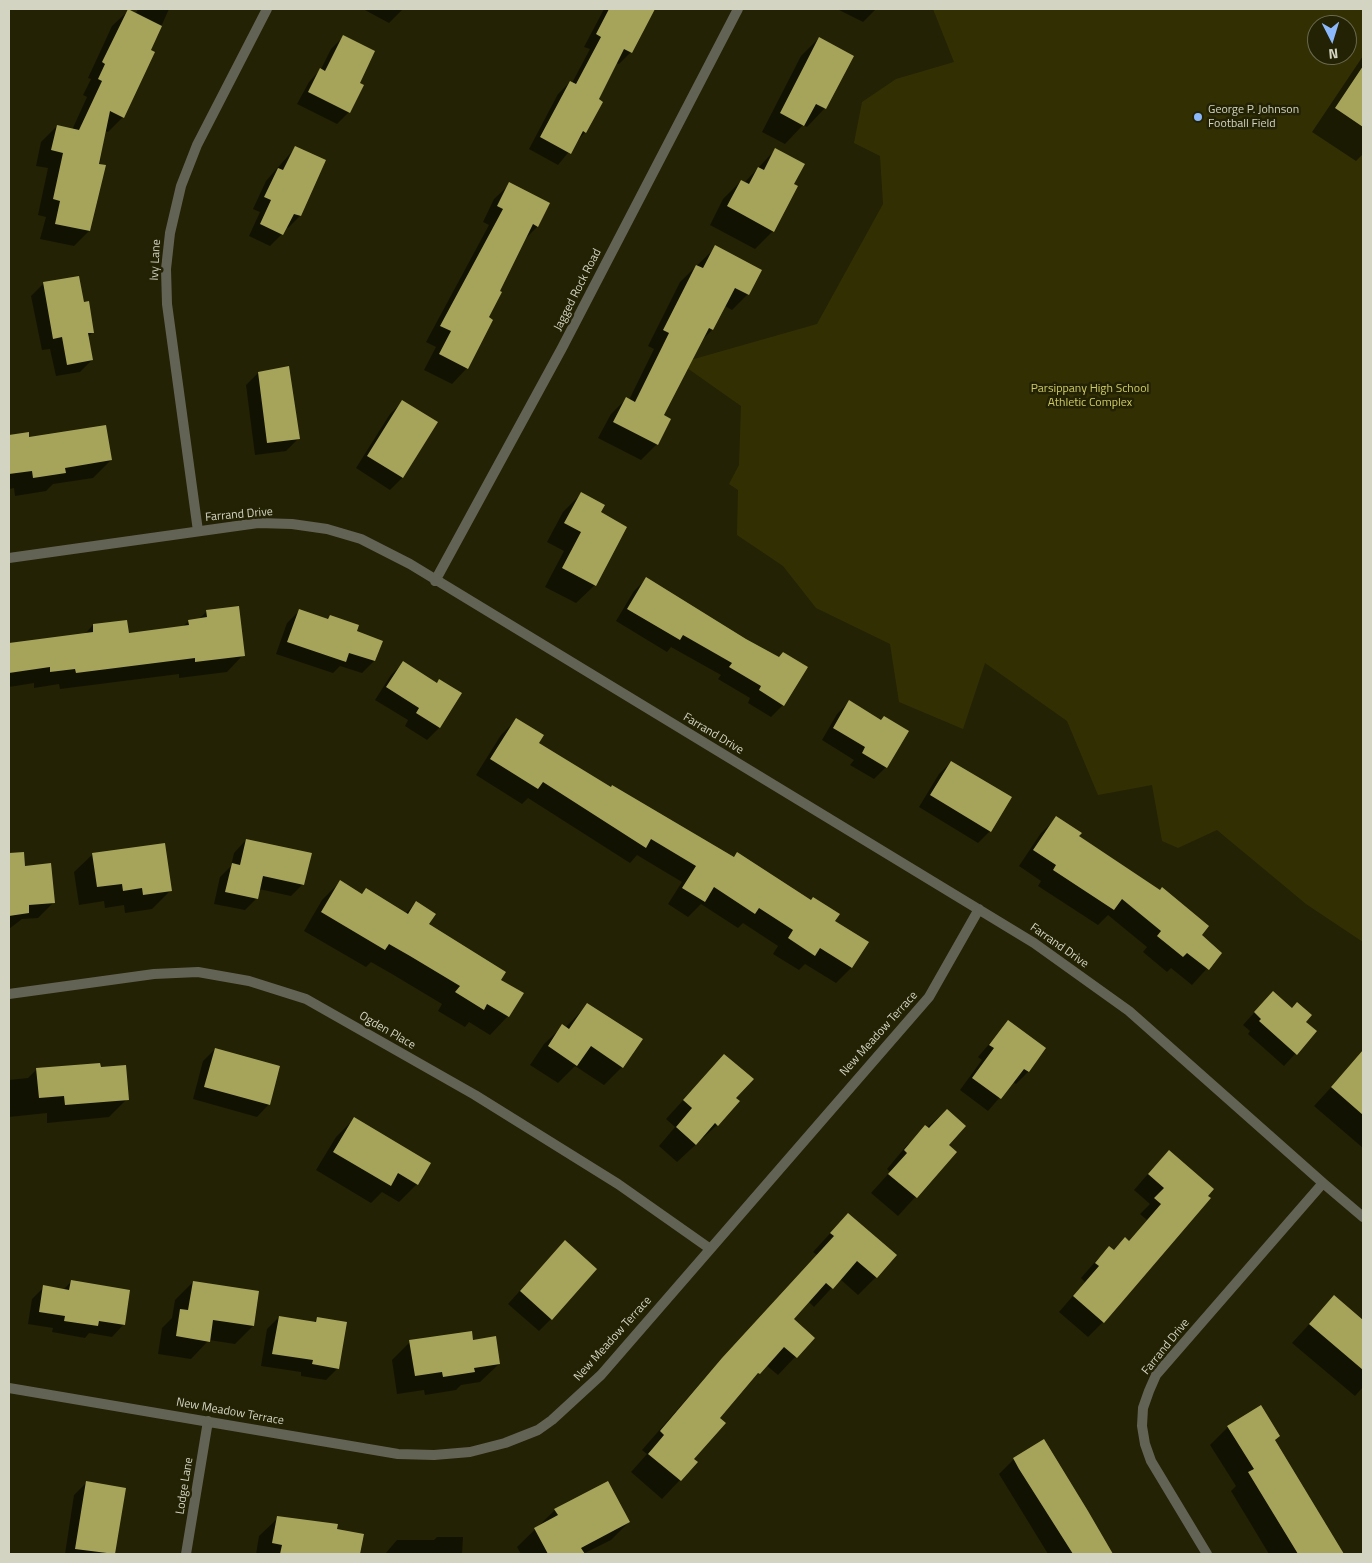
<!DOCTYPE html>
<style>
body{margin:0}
#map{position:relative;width:1372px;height:1563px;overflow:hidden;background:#232204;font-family:"Titillium Web",sans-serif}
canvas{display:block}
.frame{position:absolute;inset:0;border:10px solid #d3d4c2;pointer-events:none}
.north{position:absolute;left:1307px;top:15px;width:50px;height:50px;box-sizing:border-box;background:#232204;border:1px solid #696950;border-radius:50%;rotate:175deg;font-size:14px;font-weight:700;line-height:20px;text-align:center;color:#d3d4c2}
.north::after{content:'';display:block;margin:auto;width:18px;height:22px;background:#8bb9fc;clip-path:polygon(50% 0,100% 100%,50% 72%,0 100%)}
</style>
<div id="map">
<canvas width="1372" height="1563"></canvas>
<div class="frame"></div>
<div class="north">N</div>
</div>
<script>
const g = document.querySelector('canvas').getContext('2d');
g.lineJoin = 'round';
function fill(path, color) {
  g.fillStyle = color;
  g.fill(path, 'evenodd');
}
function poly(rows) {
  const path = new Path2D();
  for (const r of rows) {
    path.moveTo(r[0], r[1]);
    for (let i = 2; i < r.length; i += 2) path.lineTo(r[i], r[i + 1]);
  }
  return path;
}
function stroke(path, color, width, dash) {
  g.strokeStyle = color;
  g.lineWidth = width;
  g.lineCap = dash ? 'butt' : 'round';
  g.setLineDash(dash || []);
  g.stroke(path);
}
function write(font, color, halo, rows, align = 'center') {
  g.font = font + ' "Titillium Web",sans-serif';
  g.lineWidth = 5;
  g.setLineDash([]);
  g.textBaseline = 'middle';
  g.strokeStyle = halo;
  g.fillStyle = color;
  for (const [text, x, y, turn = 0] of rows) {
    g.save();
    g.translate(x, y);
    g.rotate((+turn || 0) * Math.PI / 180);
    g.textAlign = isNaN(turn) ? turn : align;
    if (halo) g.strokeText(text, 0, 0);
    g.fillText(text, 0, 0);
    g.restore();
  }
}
const green = poly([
 [933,9,1363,9,1363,942,1306,904,1217,830,1178,848,1162,841,1152,785,1098,795,1067,721,985,663,963,729,899,702,890,644,816,608,783,566,737,535,738,490,729,484,739,465,741,406,680,363,817,324,883,204,880,156,854,143,862,102,896,79,954,62],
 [1317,25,1347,25,1347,55,1317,55]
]);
const shadow = poly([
 [138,9,169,9,150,51,123,117,108,132,105,131,89,231,74,246,40,239,46,217,38,215,48,168,36,166,41,142,57,126,72,130,87,97,83,95,91,79,88,78,112,26,128,11,135,15],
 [363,9,403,9,389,23],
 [604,9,654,9,631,52,619,64,616,63,598,100,585,132,558,165,529,149,558,94,570,82,572,83,590,49,584,47],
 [837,9,876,9,863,22],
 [343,37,358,83,349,112,337,124,297,104,309,82,321,69,331,49],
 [819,38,853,56,825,108,807,127,803,125,785,144,762,132,801,56],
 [1363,56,1363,154,1356,161,1312,132],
 [295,148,325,161,300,216,288,228,286,227,282,234,270,246,249,236,260,212,253,209,266,181],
 [775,150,792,184,773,231,755,249,710,225,723,199,741,181,744,183],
 [510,184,549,204,537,227,524,240,487,317,467,368,452,384,424,370,436,347,426,342,489,225,483,222,494,199],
 [716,247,748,294,732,310,725,306,712,330,702,340,662,416,657,444,641,460,598,438,611,414,626,399,629,400,654,349,648,346,680,282],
 [43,284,83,304,93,332,88,337,92,360,80,372,56,376,50,349,42,350,31,296],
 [288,367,298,439,286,451,255,455,246,385,258,373],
 [402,402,436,423,402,478,390,490,356,468,390,414],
 [27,433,28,438,111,460,93,478,53,484,46,491,15,496,14,488,9,489,9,436],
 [581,494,599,512,595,585,576,603,545,587,564,551,547,542,563,512],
 [646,579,783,705,771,717,748,703,750,698,718,679,721,675,671,647,667,652,616,621,634,591],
 [207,611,243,655,227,672,179,678,179,674,60,689,59,684,34,688,34,683,9,687,9,644,84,635,93,625,128,634,182,627,189,621,198,620],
 [299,611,326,620,330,616,355,632,374,661,362,673,340,666,333,673,276,654,287,623],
 [403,663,439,728,427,740,405,726,408,720,375,700,391,675],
 [849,702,886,767,874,779,850,765,854,760,822,740,837,714],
 [516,720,538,744,834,922,852,967,836,983,805,964,799,970,773,954,778,946,743,923,738,928,701,904,688,917,668,904,682,882,637,855,630,863,528,798,522,804,476,775,501,735],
 [951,762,990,831,978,843,919,807,939,774],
 [1057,818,1221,953,1192,985,1171,968,1167,972,1143,952,1147,947,1108,915,1098,925,1038,886,1041,881,1019,866,1041,833],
 [246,840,303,884,291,896,259,889,257,898,245,910,214,904,220,877,231,866,234,853],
 [93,854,170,891,152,909,125,913,124,905,105,908,104,901,79,905,74,872],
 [15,874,54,902,38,918,22,919,9,929,9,875],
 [340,882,361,895,366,890,405,914,416,903,428,925,500,981,522,994,508,1016,490,1035,469,1022,465,1027,438,1011,442,1004,392,974,371,962,366,967,304,931,322,900],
 [1273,992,1315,1032,1284,1066,1248,1034,1250,1031,1243,1025],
 [587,1005,622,1067,604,1085,575,1066,558,1083,530,1065,544,1044,563,1026,565,1028],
 [1008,1022,1045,1048,1028,1072,1016,1084,1013,1082,988,1111,960,1090,982,1060,978,1057],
 [215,1049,269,1104,257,1117,193,1099,203,1061],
 [724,1055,735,1099,717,1125,677,1162,659,1146,675,1127,666,1119],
 [1357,1059,1363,1064,1363,1148,1314,1106],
 [37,1069,100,1069,127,1099,109,1117,47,1123,47,1113,9,1117,9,1080,28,1078],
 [947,1110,948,1145,956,1152,898,1216,871,1193,890,1172,887,1169,907,1145],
 [354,1119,417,1184,399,1202,382,1192,371,1203,316,1170,336,1137],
 [1154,1167,1212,1190,1103,1322,1088,1337,1059,1312,1085,1282,1081,1278,1094,1263,1109,1248,1113,1251,1125,1239,1128,1242,1147,1220,1140,1214,1150,1204,1134,1190],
 [848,1214,876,1277,858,1295,840,1279,814,1307,808,1301,792,1319,813,1338,778,1375,766,1365,742,1390,718,1418,693,1459,696,1463,662,1499,631,1472,647,1454,642,1450,705,1378,817,1255,813,1252],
 [553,1254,551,1319,539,1331,508,1304],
 [71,1282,124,1324,112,1337,89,1333,85,1338,52,1332,53,1328,28,1324,32,1299,44,1287,63,1290],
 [193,1282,258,1292,253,1326,235,1344,209,1340,191,1359,158,1354,162,1328,172,1318,175,1300],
 [1334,1297,1363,1322,1363,1387,1355,1396,1292,1343],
 [279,1317,313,1323,318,1318,338,1368,326,1380,301,1376,301,1372,261,1366,267,1329],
 [410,1342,472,1342,499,1364,480,1382,461,1385,456,1390,425,1395,424,1390,397,1394,392,1360],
 [1228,1427,1274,1441,1343,1554,1269,1554,1231,1491,1236,1486,1210,1445],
 [1044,1441,1112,1554,1048,1554,999,1474,1014,1459],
 [86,1483,124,1489,114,1554,65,1554,74,1495],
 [555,1510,629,1522,611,1540,583,1554,521,1554,517,1547],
 [278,1518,362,1535,359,1554,256,1554,259,1536],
 [437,1537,463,1537,462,1554,385,1554,397,1540,434,1540]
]);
const building = poly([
 [128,9,162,26,151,50,155,52,124,118,110,111,99,164,106,165,90,231,55,224,60,201,53,199,63,153,51,150,57,125,79,130,102,81,98,79,105,64,102,62],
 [609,9,655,9,632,53,624,49,599,99,603,102,586,133,583,131,571,154,540,137,570,81,576,84,601,37,596,34],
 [343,35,375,51,360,83,364,85,350,113,308,92,320,68,325,71],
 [819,37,854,56,826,109,816,104,804,126,780,113],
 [1363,66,1363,127,1335,108],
 [295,146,326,160,301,216,294,214,283,235,260,224,271,200,264,197,278,168,283,170],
 [775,148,805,164,794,184,798,186,774,232,727,206,741,180,749,184,758,167,764,170],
 [509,182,550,203,538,227,533,224,500,291,502,292,489,317,493,320,468,369,439,354,451,331,440,326,503,209,497,206],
 [715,245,762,270,749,295,735,288,713,330,709,328,664,415,671,419,658,445,613,422,626,397,635,402,669,333,663,330,696,265,703,268],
 [79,276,84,302,89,301,94,333,88,333,93,360,67,365,62,337,53,339,43,282],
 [289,366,300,439,267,443,258,372],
 [402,400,438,422,403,478,367,456],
 [106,425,112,460,65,468,66,473,33,478,32,471,9,474,9,435,29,432,29,437],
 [581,492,605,505,601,512,627,527,596,586,562,568,581,532,564,523],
 [646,577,746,639,779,657,783,652,808,667,784,706,759,690,761,686,729,667,732,663,683,635,680,640,627,609],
 [239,606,245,656,195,662,195,658,76,673,75,669,50,672,50,667,9,673,9,643,93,632,93,624,127,620,129,633,189,625,188,620,207,617,206,610],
 [299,609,328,619,330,615,359,625,357,631,383,641,375,661,349,653,346,662,287,642],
 [403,661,437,683,439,679,462,693,440,728,416,713,419,708,386,687],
 [849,700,881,720,884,716,909,731,887,768,862,753,865,747,833,728],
 [516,718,544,735,539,743,611,787,612,785,734,857,737,852,811,900,813,897,840,914,835,921,869,942,852,968,820,948,815,956,788,938,793,930,759,908,755,914,714,887,705,902,682,888,696,866,651,839,646,848,543,782,538,789,490,759],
 [951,761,1012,797,991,832,930,795],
 [1056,816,1082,833,1079,836,1160,890,1162,887,1209,926,1202,935,1222,953,1209,970,1187,953,1183,957,1157,936,1161,931,1122,899,1114,910,1053,870,1056,865,1033,850],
 [246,839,312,853,304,885,263,876,258,899,225,892,232,863,240,865],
 [165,843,172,891,143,895,142,888,123,891,122,884,97,887,92,853],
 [24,852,25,866,51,863,55,903,29,905,29,913,9,916,9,853],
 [340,880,362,894,366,888,408,914,416,901,436,914,429,924,506,972,501,980,524,993,509,1017,487,1004,484,1010,455,992,460,986,410,956,389,944,385,950,321,912],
 [1273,991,1292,1008,1297,1002,1312,1015,1306,1022,1317,1031,1297,1055,1259,1021,1261,1019,1254,1012],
 [587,1003,643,1039,623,1068,591,1046,577,1066,548,1046,562,1024,569,1029],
 [1008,1020,1046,1048,1029,1072,1024,1069,1001,1099,972,1078,994,1048,989,1045],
 [215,1048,280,1066,270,1105,204,1087],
 [1363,1050,1363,1115,1331,1087],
 [724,1054,754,1079,736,1098,740,1101,718,1126,715,1123,696,1145,676,1127,692,1108,683,1100],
 [100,1063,101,1067,126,1065,129,1100,65,1105,64,1096,39,1098,36,1068],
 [947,1109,966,1126,949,1145,957,1152,917,1198,888,1174,907,1153,904,1150,925,1125,929,1128],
 [354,1117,431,1163,418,1185,398,1173,391,1186,333,1152],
 [1169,1150,1214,1189,1208,1196,1211,1198,1104,1323,1073,1296,1099,1266,1095,1263,1109,1246,1114,1250,1125,1237,1129,1241,1161,1204,1154,1198,1164,1188,1148,1174],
 [848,1213,897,1255,877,1278,857,1261,833,1289,826,1283,794,1319,815,1338,797,1358,784,1347,760,1374,758,1373,720,1418,726,1423,694,1459,698,1462,681,1481,648,1454,664,1435,660,1431,722,1358,834,1236,830,1233],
 [565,1240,597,1269,552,1320,520,1291],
 [71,1280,130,1290,125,1325,99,1321,98,1326,64,1321,65,1316,39,1312,43,1285,69,1290],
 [193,1281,259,1291,254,1326,213,1320,210,1342,176,1336,180,1309,188,1310],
 [1334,1295,1363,1320,1363,1370,1309,1324],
 [279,1316,316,1322,317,1317,347,1322,339,1369,312,1364,313,1360,272,1354],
 [472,1331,473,1340,496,1336,500,1364,474,1368,475,1372,443,1377,442,1372,415,1376,409,1340],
 [1261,1405,1280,1436,1275,1440,1344,1554,1298,1554,1248,1472,1254,1469,1227,1426],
 [1044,1439,1088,1511,1113,1554,1073,1554,1019,1469,1013,1458],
 [86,1481,126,1488,115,1554,75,1549],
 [608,1481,630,1522,581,1548,585,1554,548,1554,534,1528,558,1515,554,1509],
 [277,1516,338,1524,337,1529,364,1534,360,1554,280,1554,282,1545,272,1543]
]);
const minor = poly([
 [198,531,167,304,166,269,170,233,181,186,197,145,267,9],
 [9,558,258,523,292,524,327,529,361,539,410,564,1034,943,1129,1011,1323,1183],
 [435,581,562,348,738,9],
 [9,994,154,974,198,972,249,981,306,999,475,1095,618,1184,709,1248],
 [9,1388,398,1454,434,1455,470,1452,505,1443,538,1430,552,1420,601,1375,929,997,979,909],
 [186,1554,208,1421],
 [1207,1554,1151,1461,1145,1444,1142,1426,1143,1408,1149,1391,1156,1375,1323,1183,1363,1217]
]);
const markers = [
 [1198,117,5,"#8bb9fc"]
];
const poiNames = [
 ["George P. Johnson",1208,110],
 ["Football Field",1208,124]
];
const streetNames = [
 ["Ivy Lane",156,260,-87],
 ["Jagged Rock Road",578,290,-63],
 ["Farrand Drive",239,515,-5],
 ["Farrand Drive",713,734,31],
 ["Farrand Drive",1059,946,35],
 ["Ogden Place",387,1031,30],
 ["New Meadow Terrace",879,1034,-48],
 ["New Meadow Terrace",613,1339,-48],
 ["Farrand Drive",1166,1347,-51],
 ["New Meadow Terrace",230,1412,10],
 ["Lodge Lane",185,1486,-81]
];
const parkNames = [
 ["Parsippany High School",1090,389],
 ["Athletic Complex",1090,403]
];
fill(green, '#323003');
fill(shadow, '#0007');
fill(building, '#a6a45a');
stroke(minor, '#636355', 10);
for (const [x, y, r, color] of markers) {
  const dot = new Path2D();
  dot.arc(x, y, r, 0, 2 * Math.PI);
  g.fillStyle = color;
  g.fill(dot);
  stroke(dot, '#232204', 2);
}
write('12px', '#d3d4c2', '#232204', poiNames, 'left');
write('12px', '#d3d4c2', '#232204', streetNames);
write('12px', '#cecb63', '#232204', parkNames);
</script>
